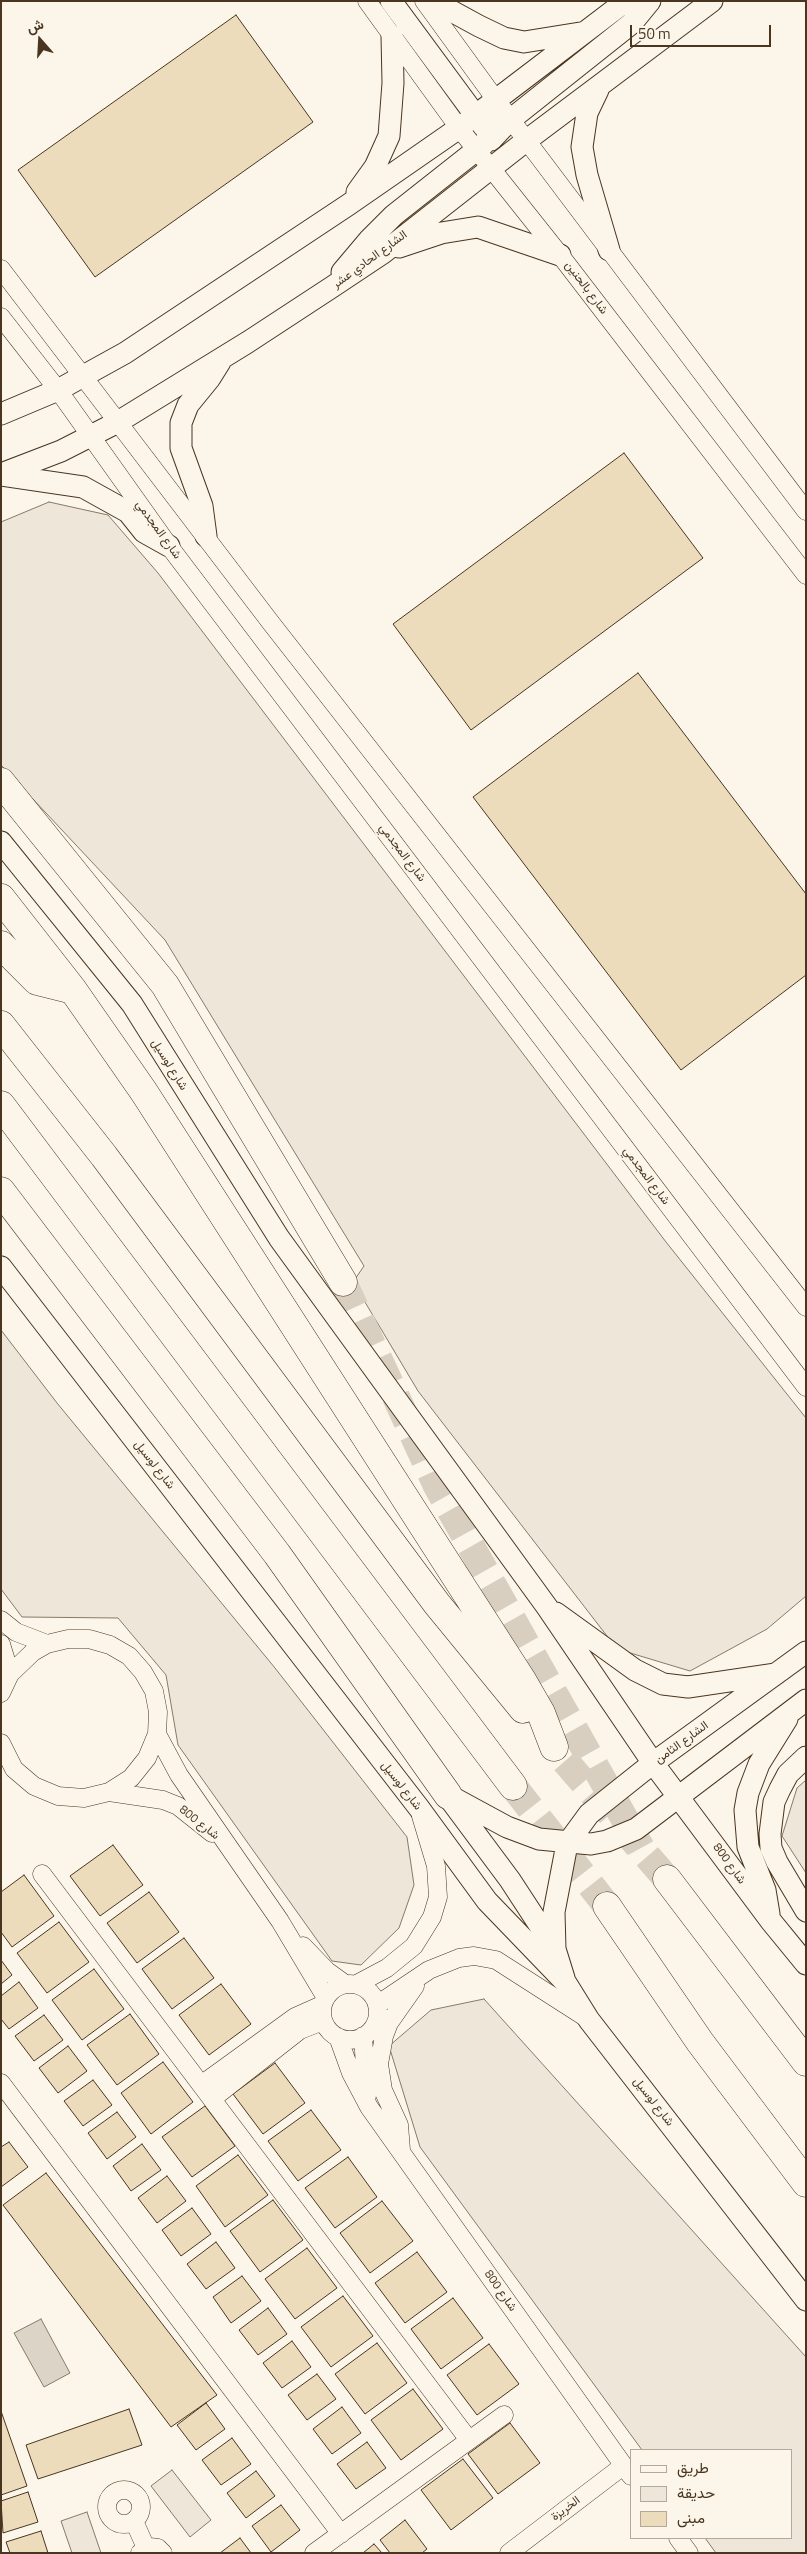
<!DOCTYPE html>
<meta charset="utf-8">
<style>
body{margin:0}
#map{position:relative;width:807px;height:2554px;overflow:hidden;background:#fbf6e9;font-family:"Titillium Web",Vazirmatn,sans-serif}
canvas{display:block}
.frame{position:absolute;inset:0;border:2px solid #4a3520;pointer-events:none}
.legend{position:absolute;left:630px;top:2449px;width:162px;height:90px;box-sizing:border-box;background:#fbf6e9;border:1px solid #b4a999;margin:0;padding:6px 9px;list-style:none;font-size:15px;color:#4a3520}
.legend li{display:flex;align-items:center;gap:10px;height:25px}
.legend b{width:25px;border:1px solid #b4a999}
.north{position:absolute;left:15px;top:15px;width:50px;height:50px;-webkit-text-stroke:4px #fbf6e9;paint-order:stroke;rotate:341deg;font-size:14px;font-weight:700;line-height:20px;text-align:center;color:#4a3520}
.north::after{content:'';display:block;margin:auto;width:18px;height:22px;background:#4a3520;clip-path:polygon(50% 0,100% 100%,50% 72%,0 100%)}
.scale{position:absolute;left:630px;top:25px;width:141px;height:22px;box-sizing:border-box;border:2px solid #4a3520;border-top:0;padding-left:6px;font-size:15px;line-height:18px;white-space:nowrap;color:#4a3520;-webkit-text-stroke:4px #fbf6e9;paint-order:stroke}
</style>
<div id="map">
<canvas width="807" height="2554"></canvas>
<div class="frame"></div>
<ul class="legend">
<li><b style="height:6px;background:#fbf6e9"></b>طريق</li>
<li><b style="height:14px;background:#ede6d9"></b>حديقة</li>
<li><b style="height:14px;background:#ecdcbc"></b>مبنى</li>
</ul>
<div class="north">ش</div>
<div class="scale">50 m</div>
</div>
<script>
const g = document.querySelector('canvas').getContext('2d');
g.lineJoin = 'round';
function fill(path, color) {
  g.fillStyle = color;
  g.fill(path, 'evenodd');
}
function poly(rows) {
  const path = new Path2D();
  for (const r of rows) {
    if (r.length === 3) {
      path.moveTo(r[0] + r[2], r[1]);
      path.arc(r[0], r[1], r[2], 0, 2 * Math.PI);
      continue;
    }
    path.moveTo(r[0], r[1]);
    for (let i = 2; i < r.length; i += 2) path.lineTo(r[i], r[i + 1]);
  }
  return path;
}
function stroke(path, color, width, dash) {
  g.strokeStyle = color;
  g.lineWidth = width;
  g.lineCap = dash ? 'butt' : 'round';
  g.setLineDash(dash || []);
  g.stroke(path);
}
function write(font, color, halo, rows, align = 'center') {
  g.font = font + ' "Titillium Web",Vazirmatn,sans-serif';
  g.lineWidth = 4;
  g.setLineDash([]);
  g.textBaseline = 'middle';
  g.strokeStyle = halo;
  g.fillStyle = color;
  for (const [text, x, y, turn = 0] of rows) {
    g.save();
    g.translate(x, y);
    g.rotate((+turn || 0) * Math.PI / 180);
    g.textAlign = isNaN(turn) ? turn : align;
    if (halo) g.strokeText(text, 0, 0);
    g.fillText(text, 0, 0);
    g.restore();
  }
}
const green = poly([
 [49,502,108,515,158,573,666,1242,806,1418,806,1596,767,1629,690,1671,617,1649,418,1391,353,1282,364,1266,165,940,1,765,1,522,49,502],
 [1,1330,57,1403,275,1668,407,1837,414,1885,399,1928,361,1965,332,1961,178,1745,166,1675,118,1618,22,1617,1,1589,1,1330],
 [806,1780,806,1873,782,1836,797,1788,806,1780],
 [484,1999,806,2357,806,2553,716,2553,705,2538,791,2538,791,2450,642,2450,420,2147,389,2046,431,2010,484,1999],
 [172,2470,211,2520,190,2537,151,2486,172,2470],
 [87,2512,101,2553,72,2553,61,2521,87,2512]
]);
const water = poly([
 [41,2319,70,2373,44,2387,14,2333,41,2319]
]);
const building = poly([
 [236,15,313,122,95,277,18,170,236,15],
 [624,453,703,558,471,730,393,624,624,453],
 [638,673,806,894,806,975,681,1070,473,797,638,673],
 [113,1845,143,1885,100,1916,70,1876,113,1845],
 [24,1875,54,1916,12,1947,1,1932,1,1892,24,1875],
 [149,1892,179,1932,137,1963,107,1923,149,1892],
 [59,1922,89,1962,47,1993,17,1953,59,1922],
 [184,1938,214,1978,172,2009,142,1969,184,1938],
 [1,1960,12,1975,1,1984,1,1960],
 [94,1969,124,2009,82,2040,52,2000,94,1969],
 [19,1982,38,2008,9,2029,1,2019,1,1996,19,1982],
 [221,1984,251,2024,209,2055,179,2015,221,1984],
 [130,2014,159,2054,117,2085,87,2045,130,2014],
 [44,2015,63,2040,34,2061,15,2036,44,2015],
 [68,2046,87,2071,58,2093,39,2068,68,2046],
 [163,2062,193,2102,151,2134,121,2093,163,2062],
 [275,2063,305,2103,263,2134,233,2094,275,2063],
 [93,2080,112,2105,83,2126,64,2101,93,2080],
 [205,2106,235,2146,192,2177,162,2137,205,2106],
 [311,2110,341,2150,298,2181,268,2141,311,2110],
 [117,2112,136,2137,107,2159,88,2133,117,2112],
 [9,2142,28,2167,1,2187,1,2147,9,2142],
 [142,2144,161,2170,131,2191,113,2166,142,2144],
 [238,2155,268,2195,225,2227,196,2186,238,2155],
 [348,2157,377,2197,335,2228,305,2188,348,2157],
 [46,2173,217,2395,171,2427,3,2205,46,2173],
 [167,2176,186,2201,157,2223,138,2198,167,2176],
 [273,2200,303,2240,260,2272,230,2231,273,2200],
 [382,2201,413,2241,370,2273,340,2233,382,2201],
 [192,2208,211,2234,181,2256,162,2230,192,2208],
 [216,2242,235,2268,206,2289,187,2264,216,2242],
 [307,2248,337,2288,295,2319,265,2279,307,2248],
 [417,2252,447,2292,405,2323,375,2283,417,2252],
 [242,2276,261,2301,231,2323,213,2297,242,2276],
 [343,2296,373,2336,331,2367,301,2327,343,2296],
 [453,2298,483,2338,441,2369,411,2329,453,2298],
 [268,2308,287,2334,258,2355,239,2330,268,2308],
 [292,2341,311,2367,282,2388,263,2363,292,2341],
 [377,2343,407,2383,365,2414,335,2374,377,2343],
 [489,2344,519,2384,477,2415,447,2375,489,2344],
 [317,2374,336,2399,307,2420,288,2395,317,2374],
 [413,2389,443,2429,401,2460,371,2420,413,2389],
 [206,2403,225,2429,196,2450,177,2425,206,2403],
 [342,2407,361,2433,332,2454,313,2429,342,2407],
 [129,2409,142,2445,38,2479,26,2445,129,2409],
 [1,2411,27,2486,1,2495,1,2411],
 [510,2423,540,2463,498,2494,468,2454,510,2423],
 [232,2438,251,2464,221,2485,202,2460,232,2438],
 [367,2442,386,2468,356,2489,337,2464,367,2442],
 [463,2459,493,2498,451,2530,421,2490,463,2459],
 [256,2471,275,2496,246,2518,227,2493,256,2471],
 [28,2492,38,2522,3,2533,1,2501,28,2492],
 [281,2505,300,2530,271,2552,252,2526,281,2505],
 [405,2520,427,2549,422,2553,390,2553,380,2540,405,2520],
 [41,2531,48,2553,10,2553,6,2542,41,2531],
 [240,2538,251,2553,220,2553,240,2538],
 [374,2544,382,2553,363,2553,374,2544]
]);
const trunkTunnel = poly([
 [343,1282,437,1486,641,1848],
 [565,1761,667,1879],
 [513,1786,607,1906]
]);
const minor = poly([
 [367,1,459,128,560,255,806,575],
 [424,1,496,100,806,511],
 [1,269,271,623,806,1307],
 [1,317,58,390,169,546,806,1387],
 [1,1620,16,1632,47,1644],
 [1,1644,10,1674],
 [1,1693,10,1674,33,1652,47,1644,68,1639,89,1639,110,1645,129,1656,143,1672,154,1691,158,1712,157,1734,147,1758,131,1778,109,1792,84,1798,58,1796,34,1786,14,1769,1,1743],
 [157,1734,179,1775,280,1921,326,1998],
 [109,1792,163,1800,178,1806,212,1833],
 [42,1874,469,2440],
 [303,1946,327,1971,345,1984],
 [357,1984,387,1968,414,1946,432,1917,438,1897,436,1866,421,1816],
 [350,2012,28],
 [377,2005,429,1970,459,1958,474,1956,496,1960,588,2019],
 [363,2036,367,2096],
 [338,2037,351,2073,369,2107,631,2476],
 [1,2083,341,2534],
 [201,2085,295,2017,322,2005],
 [212,2099,300,2030,323,2021],
 [401,2150,399,2125,383,2090,379,2064,384,2036,389,2023,415,1986],
 [124,2507,17],
 [134,2521,146,2548],
 [678,2538,689,2553],
 [140,2553,150,2547,158,2548,163,2553],
 [314,2553,504,2415],
 [509,2553,623,2466]
]);
const tertiary = poly([
 [391,1,484,127],
 [433,1,479,26,504,38,524,42,580,33],
 [598,90,587,113,582,147,587,175,609,250],
 [491,140,510,120,632,23,650,1],
 [357,192,375,167,389,136,393,83,392,36],
 [399,247,441,233,478,227,560,255],
 [342,272,369,240,394,215,484,144,496,121,497,112,496,100],
 [1,414,58,390,125,353,348,205,459,128,626,1],
 [1,474,61,451,118,422,248,342,332,287,383,253,527,140,712,1],
 [1,475,83,487,128,512,144,532,169,546],
 [206,536,202,506,181,448,181,423,188,405,210,378,220,362],
 [1,842,132,1004,279,1238,547,1607,653,1763,770,1920,806,1964],
 [1,1267,419,1808,487,1901,566,1983,589,2020,806,2300],
 [556,1613,635,1670,663,1684,688,1687,776,1674],
 [806,1757,788,1774,780,1789,774,1802,770,1834,771,1848,777,1862,806,1911],
 [448,1795,507,1827,539,1839,591,1844,607,1841,636,1829,806,1700],
 [449,1798,510,1880,555,1949],
 [769,1914,765,1890,748,1847,745,1810,748,1793,759,1764,787,1719],
 [564,1978,555,1949,554,1912,567,1844,589,1814,653,1763,806,1652]
]);
const trunk = poly([
 [1,782,165,985,343,1282],
 [1,898,73,990,144,1092,522,1680,541,1713,554,1747],
 [1,945,37,981,73,990],
 [1,1025,104,1156,437,1604,523,1709],
 [1,1105,513,1786],
 [1,1191,277,1554,448,1795],
 [667,1879,806,2062],
 [607,1906,700,2042,806,2183]
]);
const streetNames = [
 ["الشارع الحادي عشر",370,260,-36],
 ["شارع بالحنين",586,288,53],
 ["شارع المجدمي",158,530,54],
 ["شارع المجدمي",402,853,53],
 ["شارع لوسيل",169,1065,58],
 ["شارع المجدمي",646,1176,53],
 ["شارع لوسيل",154,1465,52],
 ["الشارع الثامن",682,1743,-36],
 ["شارع لوسيل",401,1786,52],
 ["شارع 800",199,1823,38],
 ["شارع 800",729,1864,54],
 ["شارع لوسيل",653,2102,52],
 ["شارع 800",500,2291,55],
 ["الخريزة",566,2509,-37]
];
fill(green, '#ede6d9');
stroke(green, '#887966', 1);
fill(water, '#dcd4c6');
stroke(water, '#887966', 1);
fill(building, '#ecdcbc');
stroke(building, '#4a3520', 1);
stroke(trunkTunnel, '#d8cfc1', 28, [28, 14]);
stroke(minor, '#4a3520', 19);
stroke(tertiary, '#4a3520', 23);
stroke(trunk, '#4a3520', 29);
stroke(minor, '#fbf6e9', 18);
stroke(tertiary, '#fbf6e9', 21);
stroke(trunk, '#fbf6e9', 28);
write('12px', '#4a3520', '#fbf6e9', streetNames);
</script>
